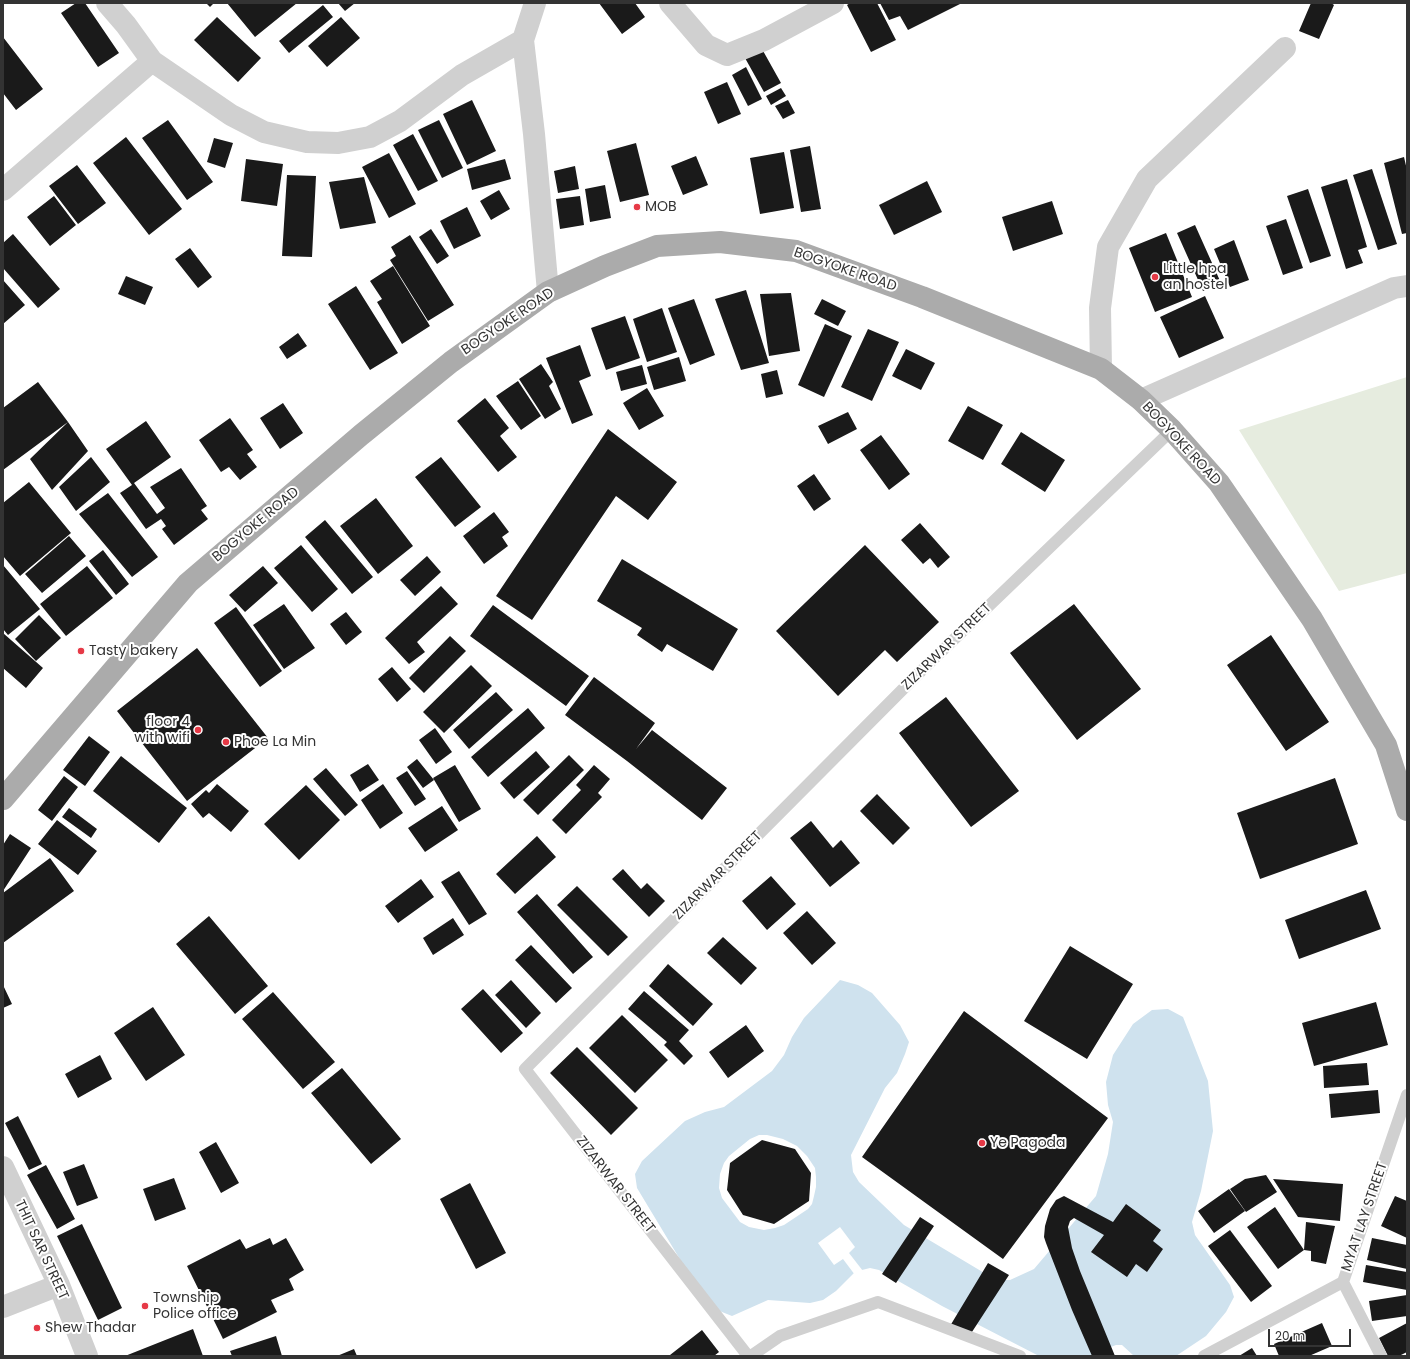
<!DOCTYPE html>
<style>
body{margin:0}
#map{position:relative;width:1410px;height:1359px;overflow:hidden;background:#fff;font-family:Poppins,sans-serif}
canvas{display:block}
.frame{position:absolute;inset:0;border:4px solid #333;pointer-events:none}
.scale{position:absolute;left:1268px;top:1329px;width:83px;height:18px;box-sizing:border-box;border:2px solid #333;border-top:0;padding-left:5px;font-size:12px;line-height:14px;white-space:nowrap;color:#333;-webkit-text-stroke:3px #fff;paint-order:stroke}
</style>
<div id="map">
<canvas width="1410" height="1359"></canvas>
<div class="frame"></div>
<div class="scale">20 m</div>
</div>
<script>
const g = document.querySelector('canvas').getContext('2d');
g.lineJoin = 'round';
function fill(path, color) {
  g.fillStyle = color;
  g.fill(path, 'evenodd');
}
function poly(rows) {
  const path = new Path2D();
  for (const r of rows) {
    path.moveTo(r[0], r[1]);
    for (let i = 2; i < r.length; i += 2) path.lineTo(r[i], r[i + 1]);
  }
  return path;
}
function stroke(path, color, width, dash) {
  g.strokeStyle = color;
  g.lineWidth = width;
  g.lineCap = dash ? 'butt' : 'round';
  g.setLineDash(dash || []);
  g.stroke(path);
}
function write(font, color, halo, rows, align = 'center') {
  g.font = font + ' Poppins,sans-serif';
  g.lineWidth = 4;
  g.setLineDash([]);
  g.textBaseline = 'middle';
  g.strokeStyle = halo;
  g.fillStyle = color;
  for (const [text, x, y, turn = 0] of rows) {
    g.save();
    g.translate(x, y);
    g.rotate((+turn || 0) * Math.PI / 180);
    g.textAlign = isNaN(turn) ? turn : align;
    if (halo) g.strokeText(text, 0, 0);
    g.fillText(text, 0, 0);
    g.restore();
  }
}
const green = poly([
 [1407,377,1407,573,1339,591,1239,430]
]);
const water = poly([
 [840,980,858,985,872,993,900,1025,909,1042,905,1054,897,1073,885,1088,851,1155,853,1172,859,1182,904,1225,996,1280,1010,1280,1034,1269,1096,1196,1108,1154,1113,1122,1108,1105,1106,1082,1113,1055,1133,1024,1152,1010,1168,1009,1183,1017,1208,1081,1213,1131,1201,1191,1192,1222,1195,1235,1230,1285,1234,1297,1226,1312,1206,1336,1176,1356,1134,1356,1122,1345,1116,1345,1088,1356,1039,1356,942,1306,879,1270,870,1268,862,1270,854,1273,836,1291,823,1300,810,1303,768,1300,732,1316,717,1310,681,1261,637,1188,635,1174,642,1161,685,1121,705,1112,724,1107,772,1071,784,1055,792,1037,804,1018],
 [759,1135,767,1135,783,1139,797,1146,807,1156,815,1168,816,1177,816,1187,814,1196,812,1204,808,1209,784,1225,775,1228,764,1230,749,1227,740,1222,722,1198,719,1188,720,1174,724,1163,729,1156,750,1139]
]);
const pier = poly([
 [840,1227,855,1247,849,1253,863,1271,855,1275,843,1259,834,1265,818,1243]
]);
const building = poly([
 [76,3,85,3,119,53,98,67,61,13],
 [206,3,214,3,210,7],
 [227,3,297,3,255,37],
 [338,3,355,3,345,11],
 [599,3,635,3,645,17,622,34],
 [850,3,877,3,896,40,871,52,847,5],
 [880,3,959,3,960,4,908,30,900,16,889,20],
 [1311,3,1331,3,1334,5,1319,39,1299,31],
 [323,5,333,17,289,53,279,41],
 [217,17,261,58,238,82,194,40],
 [341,17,360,38,327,67,308,46],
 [3,37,43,89,16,110,3,93],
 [762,49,781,83,764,92,745,58],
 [746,67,762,99,748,106,732,75],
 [727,82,741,114,718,124,704,92],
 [781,88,786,96,771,105,766,96],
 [472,100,496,151,467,165,443,114],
 [788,100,795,113,783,119,775,106],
 [168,120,213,182,187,200,142,138],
 [439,120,463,168,442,178,418,130],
 [413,134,438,181,418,191,393,145],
 [126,137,182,209,149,235,93,163],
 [214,138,233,143,225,168,207,162],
 [636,143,649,195,620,202,607,151],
 [810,146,821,209,801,212,790,150],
 [784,152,794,208,760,214,750,158],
 [389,153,416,204,389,218,362,167],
 [696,156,708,185,683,195,671,166],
 [1404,157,1407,170,1407,233,1402,234,1384,163],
 [246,159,283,164,277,206,241,201],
 [505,159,511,179,472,190,467,169],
 [77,165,106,203,78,224,49,186],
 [575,166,579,189,558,193,554,171],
 [1372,169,1397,244,1378,250,1353,175],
 [287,175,316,176,312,257,282,256],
 [364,177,376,223,340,229,329,182],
 [1347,179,1367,247,1358,250,1363,263,1346,269,1321,187],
 [927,181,942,212,894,235,879,205],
 [605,185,611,218,590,222,585,189],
 [1308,189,1331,256,1310,263,1287,196],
 [499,190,510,209,491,220,480,201],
 [54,196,76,225,50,246,27,217],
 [580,196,584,225,560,229,556,199],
 [1052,201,1063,234,1013,251,1002,217],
 [467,207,481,236,454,249,440,221],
 [1286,219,1303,268,1283,275,1266,226],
 [1195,225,1221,283,1203,291,1177,233],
 [431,229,449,256,437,264,419,237],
 [1166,233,1192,297,1155,312,1129,248],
 [13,234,60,289,38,308,3,268,3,243],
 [410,235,454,305,428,321,390,260,396,256,391,247],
 [1234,240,1249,280,1230,287,1214,249],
 [190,248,212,277,198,288,175,259],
 [393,266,430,326,402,344,377,302,382,299,370,281],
 [126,276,153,287,145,305,118,294],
 [3,280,25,305,3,324],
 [356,286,398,353,370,370,328,304],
 [746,290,769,363,741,370,715,299],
 [791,293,800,351,769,356,760,294],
 [1205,296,1224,338,1179,358,1160,317],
 [694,299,715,355,690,365,668,308],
 [822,299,846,311,838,326,814,314],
 [662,308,677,352,647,362,633,319],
 [625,316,640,358,606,370,591,328],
 [825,324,852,336,824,397,798,385],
 [868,329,899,342,872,401,841,387],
 [298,333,307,346,287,359,279,347],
 [580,345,591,376,579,381,593,415,572,424,546,358],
 [906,349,935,363,921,390,892,376],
 [679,357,686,381,654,390,647,367],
 [541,364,553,382,549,386,561,409,545,419,519,379],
 [642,365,647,384,621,391,616,372],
 [777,370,783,394,766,398,761,374],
 [518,381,541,416,521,430,496,396],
 [38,382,68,422,3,470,3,408],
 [647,388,664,416,639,430,623,403],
 [485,398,509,428,500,436,517,457,498,472,457,421],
 [283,403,303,433,280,449,260,418],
 [968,406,1003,425,983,460,948,441],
 [848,412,857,429,828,444,818,426],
 [230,418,253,450,247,454,257,467,240,480,229,467,221,472,199,440],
 [146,421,171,457,134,483,157,514,165,508,150,487,181,468,207,506,201,510,208,519,174,545,162,529,166,526,161,519,146,529,120,493,132,485,106,449],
 [68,422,88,451,52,490,30,459],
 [608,429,677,482,648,520,616,496,532,620,496,596],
 [1021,432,1065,460,1045,492,1001,464],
 [881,435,910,474,889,490,860,450],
 [91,457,110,482,76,511,59,487],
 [441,457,481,507,455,527,415,477],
 [814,474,831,499,814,511,797,486],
 [29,482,71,533,20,576,3,556,3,503],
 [108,493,158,557,132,577,79,514],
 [376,498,413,546,378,574,340,526],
 [494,512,509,532,502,537,508,546,484,564,463,536],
 [325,520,373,577,352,594,305,537],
 [920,523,950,557,938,568,930,558,923,564,901,540],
 [69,536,86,556,42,593,25,574],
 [301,545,338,589,312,612,274,568],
 [865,545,939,622,897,662,885,650,838,696,776,631],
 [103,550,129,584,116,595,89,561],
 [427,556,441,572,415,596,400,580],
 [622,559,738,629,713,671,667,644,662,652,637,635,642,628,597,601],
 [3,565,40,609,8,635,3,629],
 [87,566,113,598,66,636,40,604],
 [263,566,278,583,245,612,229,595],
 [441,586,458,604,417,642,425,652,409,664,385,638],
 [284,604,315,648,284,669,253,625],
 [1074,604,1141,689,1077,740,1010,653],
 [493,605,589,676,566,706,470,636],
 [236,607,282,671,260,687,214,623],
 [346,612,362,632,346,645,330,624],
 [39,615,61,638,36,661,15,639],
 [3,633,43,668,26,688,3,668],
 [1271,635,1329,722,1286,751,1227,665],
 [450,636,466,651,424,693,409,678],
 [197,648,268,738,187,801,117,711],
 [471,665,492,686,444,733,423,712],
 [392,667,411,689,397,702,378,679],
 [594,677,655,723,636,749,652,730,727,788,702,820,627,761,565,715],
 [496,692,513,710,469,749,453,730],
 [946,697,1019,791,971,827,899,733],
 [528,708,545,728,488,777,471,757],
 [435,728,452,752,436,764,419,740],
 [89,736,110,752,85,786,63,770],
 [536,751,550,767,514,799,500,783],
 [569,755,584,770,538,815,523,800],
 [121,756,187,808,159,843,93,791],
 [417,759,434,780,423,788,407,767],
 [368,764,379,780,360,792,350,775],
 [455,765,481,809,459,822,433,778],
 [594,765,610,779,598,793,602,797,566,834,552,820,581,790,576,785],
 [326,768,358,805,345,816,313,779],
 [407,771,426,799,415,806,396,778],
 [64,776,78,787,52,821,38,810],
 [1335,778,1358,844,1260,879,1237,813],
 [217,784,249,811,231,832,209,813,203,818,191,804,206,790,209,793],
 [383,784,403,813,380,829,361,800],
 [306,785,340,820,299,860,264,824],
 [877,794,910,828,893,845,860,811],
 [442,806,458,830,425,852,408,828],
 [69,808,97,829,91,838,62,817],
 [57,820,97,851,78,875,38,844],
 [811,821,833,848,841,840,860,863,830,887,790,838],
 [10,834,31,848,3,891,3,845],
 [537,836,556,857,515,894,496,874],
 [50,858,74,891,3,943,3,893],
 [623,869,641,889,647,883,665,901,649,917,612,879],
 [459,871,487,914,469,925,441,882],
 [771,876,796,904,767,930,742,901],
 [421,879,434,897,398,923,385,906],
 [577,886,628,937,608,956,557,905],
 [1366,890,1381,929,1299,959,1285,920],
 [537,894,593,957,573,974,517,912],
 [807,911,836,943,812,965,783,933],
 [209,916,268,986,235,1014,176,944],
 [453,918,464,935,433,955,423,938],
 [723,937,757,968,741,985,707,953],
 [531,945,572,988,556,1003,515,960],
 [1070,946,1133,984,1087,1059,1024,1021],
 [668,964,713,1004,693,1026,649,986],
 [511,980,541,1013,526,1028,495,995],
 [3,985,12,1004,3,1008],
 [483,989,523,1033,501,1053,461,1009],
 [644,991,689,1030,679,1041,693,1056,684,1065,664,1045,667,1042,628,1009],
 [273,992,335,1062,303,1089,242,1019],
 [1376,1002,1388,1045,1314,1066,1302,1023],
 [153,1007,185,1055,146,1081,114,1033],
 [964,1011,1108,1118,1003,1259,862,1157],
 [622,1015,668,1060,635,1093,589,1048],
 [746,1025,764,1051,728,1078,709,1052],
 [577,1047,638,1108,611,1135,550,1073],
 [100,1055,112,1079,78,1098,65,1074],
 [1367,1063,1369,1085,1324,1088,1323,1066],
 [342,1068,401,1139,371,1164,311,1093],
 [1378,1090,1380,1113,1331,1118,1329,1094],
 [18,1116,42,1164,29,1170,5,1123],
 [762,1140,795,1149,811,1173,809,1201,774,1224,743,1215,727,1190,730,1163],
 [216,1142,239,1183,221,1193,199,1152],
 [84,1164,98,1198,77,1206,63,1172],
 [46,1165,75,1219,57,1229,27,1175],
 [1266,1175,1277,1192,1246,1212,1230,1189,1245,1179],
 [174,1178,186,1209,155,1221,143,1189],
 [1273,1179,1343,1184,1340,1221,1298,1217],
 [470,1183,506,1253,476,1269,440,1199],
 [1229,1189,1245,1211,1214,1233,1198,1211],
 [1064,1196,1113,1222,1126,1204,1161,1230,1153,1241,1163,1249,1147,1272,1136,1264,1127,1277,1091,1252,1104,1235,1074,1218,1070,1221,1068,1227,1072,1248,1080,1271,1115,1356,1092,1356,1072,1310,1046,1243,1044,1237,1045,1226,1050,1209,1056,1200],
 [1395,1196,1407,1201,1407,1238,1381,1226],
 [1275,1207,1304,1250,1278,1269,1247,1227],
 [920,1217,934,1226,896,1283,882,1274],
 [1306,1222,1335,1226,1326,1264,1311,1261,1311,1251,1304,1250],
 [82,1224,122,1308,98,1320,57,1236],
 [1230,1230,1272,1286,1251,1302,1208,1246],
 [270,1238,273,1245,286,1238,304,1270,289,1279,294,1290,271,1300,277,1312,223,1339,187,1266,240,1239,246,1249],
 [1372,1238,1407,1245,1407,1269,1367,1260],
 [988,1263,1009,1275,970,1335,950,1326],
 [1366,1265,1407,1272,1407,1290,1363,1282],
 [1407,1295,1407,1316,1372,1321,1369,1301],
 [1322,1323,1332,1346,1309,1356,1279,1356,1274,1344],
 [1407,1323,1407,1352,1399,1356,1388,1356,1379,1338],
 [193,1329,203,1356,125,1356],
 [702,1330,719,1352,714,1356,671,1356,670,1355],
 [276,1336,282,1356,232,1356,230,1351],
 [1252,1348,1257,1356,1239,1356],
 [354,1349,357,1356,337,1356]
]);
const lane = poly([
 [748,1356,525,1069,921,671,1172,430],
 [751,1356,780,1336,878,1302,1020,1356],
 [1204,1356,1343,1282],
 [1381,1356,1343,1282,1407,1095]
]);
const street = poly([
 [107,3,126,25,152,61,231,115,264,132,307,142,338,143,370,137,400,121,462,75,523,40],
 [535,3,523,40,534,134,548,292],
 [670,3,706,45,727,55,764,40,833,3],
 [3,190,152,61],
 [1101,369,1100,308,1108,247,1147,179,1285,48],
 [1141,400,1394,288,1407,286],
 [3,1167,59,1285,87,1356],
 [3,1307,59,1285]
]);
const primary = poly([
 [3,799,188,583,361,435,451,362,548,292,605,266,657,246,720,242,796,251,922,297,1101,369,1141,400,1172,430,1219,483,1312,619,1386,745,1407,810]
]);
const markers = [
 [637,207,4,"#e63946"],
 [1155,277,4,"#e63946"],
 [81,651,4,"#e63946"],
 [198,730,4,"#e63946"],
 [226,742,4,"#e63946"],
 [982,1143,4,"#e63946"],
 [145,1306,4,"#e63946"],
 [37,1328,4,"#e63946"]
];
const poiNames = [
 ["MOB",645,207],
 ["Little hpa",1163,269],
 ["an hostel",1163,285],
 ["Tasty bakery",89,651],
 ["floor 4",190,722,"right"],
 ["with wifi",190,738,"right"],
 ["Phoe La Min",234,742],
 ["Ye Pagoda",990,1143],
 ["Township",153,1298],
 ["Police office",153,1314],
 ["Shew Thadar",45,1328]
];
const streetNames = [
 ["BOGYOKE ROAD",845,270,19],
 ["BOGYOKE ROAD",508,322,-34],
 ["BOGYOKE ROAD",1181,444,47],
 ["BOGYOKE ROAD",256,525,-40],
 ["ZIZARWAR STREET",947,647,-44],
 ["ZIZARWAR STREET",718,876,-45],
 ["ZIZARWAR STREET",615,1185,52],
 ["MYAT LAY STREET",1365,1217,-71],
 ["THIT SAR STREET",41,1250,65]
];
fill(green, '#e6ecdf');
fill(water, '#cfe2ee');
fill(pier, '#fff');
fill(building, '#1a1a1a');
stroke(lane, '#d0d0d0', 12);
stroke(street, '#d0d0d0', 22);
stroke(primary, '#ababab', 22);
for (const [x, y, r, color] of markers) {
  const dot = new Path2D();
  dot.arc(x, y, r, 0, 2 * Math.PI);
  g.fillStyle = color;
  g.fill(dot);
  stroke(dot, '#fff', 1.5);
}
write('14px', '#333', '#fff', poiNames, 'left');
write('14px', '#333', '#fff', streetNames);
</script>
